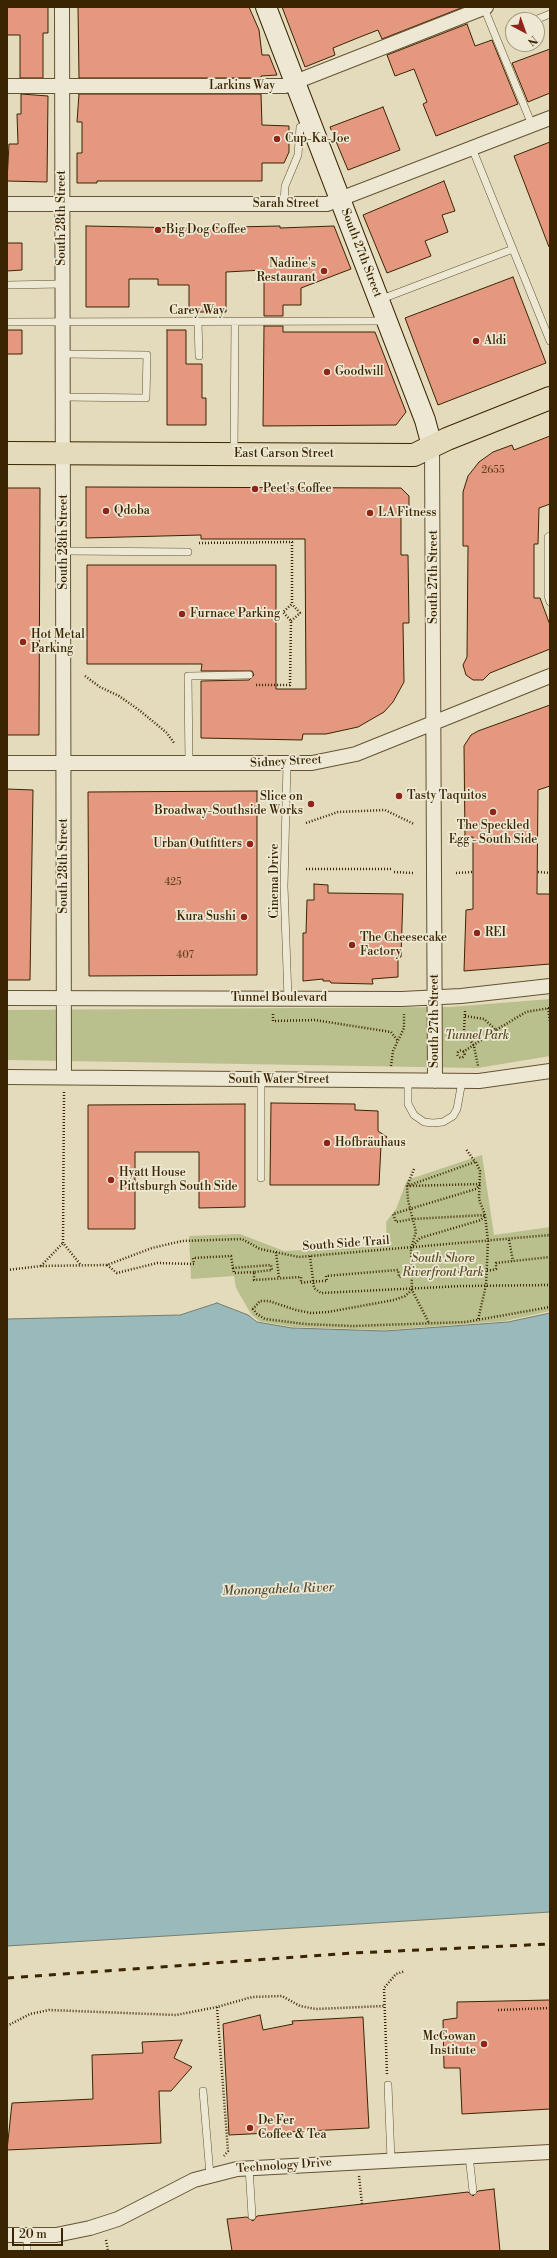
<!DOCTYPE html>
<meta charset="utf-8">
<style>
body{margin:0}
#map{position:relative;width:557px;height:2258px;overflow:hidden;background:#e4dbbc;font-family:"Libre Bodoni",serif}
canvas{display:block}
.frame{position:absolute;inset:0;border:8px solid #3b2401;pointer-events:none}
.north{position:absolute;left:505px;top:12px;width:40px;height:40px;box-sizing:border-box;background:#ede8d3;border:1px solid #a69a7f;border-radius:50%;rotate:139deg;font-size:11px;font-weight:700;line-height:16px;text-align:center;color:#3b2401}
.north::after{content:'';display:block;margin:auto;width:14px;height:18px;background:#8f2418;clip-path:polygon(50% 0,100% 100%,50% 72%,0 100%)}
.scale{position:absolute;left:12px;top:2228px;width:51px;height:18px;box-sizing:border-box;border:2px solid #3b2401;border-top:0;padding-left:5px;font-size:12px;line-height:14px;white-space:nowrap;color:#3b2401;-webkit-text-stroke:3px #ede8d3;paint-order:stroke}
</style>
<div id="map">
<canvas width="557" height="2258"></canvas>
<div class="frame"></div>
<div class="north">N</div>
<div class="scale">20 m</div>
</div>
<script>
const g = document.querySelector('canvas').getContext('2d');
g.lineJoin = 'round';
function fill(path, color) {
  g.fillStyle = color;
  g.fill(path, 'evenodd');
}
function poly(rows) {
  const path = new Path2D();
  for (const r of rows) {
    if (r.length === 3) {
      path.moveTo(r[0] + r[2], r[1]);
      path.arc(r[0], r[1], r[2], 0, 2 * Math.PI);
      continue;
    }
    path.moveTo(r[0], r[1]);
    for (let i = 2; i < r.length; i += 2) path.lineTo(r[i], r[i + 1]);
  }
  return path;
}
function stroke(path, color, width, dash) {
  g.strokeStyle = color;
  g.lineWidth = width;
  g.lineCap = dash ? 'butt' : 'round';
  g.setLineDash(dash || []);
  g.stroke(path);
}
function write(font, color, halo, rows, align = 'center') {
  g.font = font + ' "Libre Bodoni",serif';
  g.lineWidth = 3.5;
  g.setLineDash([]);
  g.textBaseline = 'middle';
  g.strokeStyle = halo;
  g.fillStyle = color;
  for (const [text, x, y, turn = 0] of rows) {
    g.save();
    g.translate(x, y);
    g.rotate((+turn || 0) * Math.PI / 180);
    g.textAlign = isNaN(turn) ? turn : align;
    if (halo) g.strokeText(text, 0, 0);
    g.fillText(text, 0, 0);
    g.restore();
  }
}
const green = poly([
 [550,999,550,1056,478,1068,7,1060,7,1010,450,1007],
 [482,1155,494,1235,550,1227,550,1311,505,1321,386,1330,293,1327,259,1321,251,1314,236,1288,234,1276,191,1279,189,1236,240,1234,284,1251,387,1246,386,1222,396,1209,407,1180]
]);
const water = poly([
 [217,1303,248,1315,257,1322,292,1328,385,1331,508,1322,550,1313,550,1912,7,1946,7,1319,180,1315,217,1303]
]);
const building = poly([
 [7,7,48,7,48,33,43,33,43,78,20,78,20,35,7,35,7,7],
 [78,7,249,7,259,30,262,55,269,55,277,75,261,76,261,78,79,78,78,7],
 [282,7,460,7,461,8,382,39,378,30,360,37,333,48,335,55,305,67,282,7],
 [467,24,475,46,492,40,518,104,436,136,423,104,427,102,414,69,395,76,387,55,467,24],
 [550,49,550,93,528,102,512,63,550,49],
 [21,94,48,96,47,182,7,181,9,144,18,144,17,114,21,114,21,94],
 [79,94,261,94,262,125,289,126,289,152,284,163,262,163,262,181,97,181,97,183,77,183,77,153,82,153,82,122,77,122,79,94],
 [383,107,400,150,348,170,330,127,383,107],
 [550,142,550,247,549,247,514,156,550,142],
 [444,181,455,211,442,215,448,232,425,241,431,256,387,273,363,215,444,181],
 [86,226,188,228,280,226,280,228,334,226,351,269,301,288,301,305,283,305,283,316,264,316,264,270,226,272,226,312,189,312,189,285,158,285,158,279,129,279,129,307,86,307,86,226],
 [7,243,22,243,22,270,7,271,7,243],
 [513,277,546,363,438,405,405,318,513,277],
 [264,326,283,326,283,332,375,332,406,412,396,425,263,426,264,326],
 [7,330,22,330,22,354,7,354,7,330],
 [167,330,186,330,186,364,202,364,202,398,206,398,206,425,167,425,167,330],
 [550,436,550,504,539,508,538,544,534,544,534,598,540,598,550,625,550,649,490,673,483,680,473,680,466,675,463,665,467,657,468,546,463,546,463,492,468,476,479,462,493,452,512,445,514,450,550,436],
 [86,487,401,488,409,496,409,506,401,514,401,555,408,555,409,623,403,623,404,682,393,702,384,712,358,727,326,734,303,734,302,740,201,738,201,681,249,680,254,675,252,671,201,671,202,664,87,664,87,565,276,565,276,689,306,689,305,539,201,539,201,535,86,538,86,487],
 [7,488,40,488,39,735,7,735,7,488],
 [550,705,550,786,538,790,537,894,550,894,550,964,464,971,466,910,473,909,473,837,465,837,464,746,471,735,478,731,550,705],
 [7,789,33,790,30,980,7,980,7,789],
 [257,791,257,975,89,976,88,792,257,791],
 [314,884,328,885,328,893,403,894,401,957,398,957,398,977,372,979,373,984,331,983,330,981,323,981,323,979,303,981,303,933,306,933,307,900,314,900,314,884],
 [271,1103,355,1104,355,1110,378,1111,378,1131,387,1137,381,1145,379,1185,270,1185,271,1103],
 [245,1104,245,1207,199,1208,199,1152,135,1152,135,1229,88,1229,88,1105,245,1104],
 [550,2000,550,2109,462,2114,460,2068,444,2068,443,2020,457,2018,457,2002,550,2000],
 [260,2015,263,2030,293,2024,292,2021,363,2017,369,2128,229,2135,223,2024,260,2015],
 [182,2040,174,2058,192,2067,171,2091,159,2091,161,2143,7,2150,12,2103,93,2099,92,2055,143,2053,142,2042,182,2040],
 [494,2189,500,2251,232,2251,227,2219,247,2217,253,2221,257,2216,468,2192,473,2196,478,2191,494,2189]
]);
const path = poly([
 [199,543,292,542,292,604,283,612,291,621,290,685,255,685],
 [291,621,300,613,292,604],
 [85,676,100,687,119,696,139,710,167,733,174,743],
 [306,823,338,812,385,810,414,824],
 [306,869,391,869],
 [394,872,413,873],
 [538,872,550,873],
 [456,873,473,872],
 [548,1008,550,1022],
 [465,1011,464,1031,474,1046,478,1066],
 [273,1014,273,1021,315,1020,391,1032,398,1041],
 [465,1016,484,1019,496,1030,526,1012,550,1008],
 [461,1054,3.5],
 [463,1052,496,1030],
 [391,1066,393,1051,404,1028,404,1014],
 [64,1092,63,1243,80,1264],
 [476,1162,480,1171,479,1199,485,1215,488,1241,486,1285,478,1320],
 [414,1169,407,1186,408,1200,416,1232,411,1248,412,1290,429,1323],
 [509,1240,513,1261],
 [411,1248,420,1238,481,1220,485,1215,413,1219,396,1222,393,1214,476,1189,481,1184,407,1186,475,1162,466,1149],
 [276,1252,279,1278],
 [310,1256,314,1288,321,1293,462,1286,550,1285],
 [107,1265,117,1273,157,1263,194,1264,193,1258,231,1256,233,1268,271,1265,272,1270,254,1272,254,1280,301,1277,301,1283,307,1282],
 [41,1266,63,1243],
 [233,1268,234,1273,254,1272],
 [7,1270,41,1266,107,1265,152,1248,182,1241,242,1239,260,1249,299,1257,550,1235],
 [493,1270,496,1269,496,1263,550,1257],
 [419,1275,478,1271],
 [322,1281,327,1281,326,1276,398,1270,399,1277,404,1276],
 [412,1290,405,1296,394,1300,328,1312,311,1313,296,1310,269,1301,260,1301,253,1309,257,1314,265,1319,305,1324,353,1326,466,1322,550,1307],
 [217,2007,228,2151,224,2156],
 [498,2010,550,2008],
 [7,2026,30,2014,49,2010,176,2015,217,2007,252,1997,282,1996,300,2006,316,2009,384,2006],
 [387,2074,384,1988,396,1974,405,1971],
 [359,2176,362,2204],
 [106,2240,108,2251]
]);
const lane = poly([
 [484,8,532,125],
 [535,20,550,14],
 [509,30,513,29],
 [472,148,550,341],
 [284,204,285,186,298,155,300,127,309,124],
 [7,285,62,284],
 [379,300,513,249],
 [7,322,385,321],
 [198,322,199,356],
 [62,354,147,355,146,398,63,397],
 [234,452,235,322],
 [550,536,548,537,548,596,550,602],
 [65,551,188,552],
 [287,764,284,886,288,998],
 [189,765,188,676,249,675],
 [261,1079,261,1178],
 [408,1081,408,1104,414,1115,424,1122,433,1123,443,1122,453,1116,457,1109,462,1081],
 [388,2085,391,2160],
 [203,2091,210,2175],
 [469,2156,473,2191],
 [249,2167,252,2216],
 [27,2236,27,2251]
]);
const street = poly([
 [62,7,64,1077],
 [7,86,285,86,486,7],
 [7,204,327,204,550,118],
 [432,446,435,1081],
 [7,763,312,763,356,754,550,676],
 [7,998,402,999,461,996,550,986],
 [7,1077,479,1081,550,1071],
 [7,2235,56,2235,90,2228,118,2219,194,2180,237,2169,550,2152]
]);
const secondary = poly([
 [266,7,425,420,432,446]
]);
const primary = poly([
 [7,453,414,455,447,439,550,398]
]);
const rail = poly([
 [7,1978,353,1953,550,1944]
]);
const pathBridge = poly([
 [478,1271,493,1270],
 [404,1276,419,1275],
 [307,1282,322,1281]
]);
const markers = [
 [277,139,4,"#8f2418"],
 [158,230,4,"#8f2418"],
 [324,271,4,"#8f2418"],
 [476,341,4,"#8f2418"],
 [327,372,4,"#8f2418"],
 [255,489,4,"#8f2418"],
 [106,511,4,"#8f2418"],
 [370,513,4,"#8f2418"],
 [182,614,4,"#8f2418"],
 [23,642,4,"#8f2418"],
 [399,796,4,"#8f2418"],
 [311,804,4,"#8f2418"],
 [493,812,4,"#8f2418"],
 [250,844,4,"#8f2418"],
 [244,917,4,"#8f2418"],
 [477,933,4,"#8f2418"],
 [352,945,4,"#8f2418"],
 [327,1143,4,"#8f2418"],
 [111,1180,4,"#8f2418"],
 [484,2044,4,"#8f2418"],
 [250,2128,4,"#8f2418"]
];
const numberNames = [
 ["2655",493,471],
 ["425",173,883],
 ["407",185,956]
];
const streetNames = [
 ["Larkins Way",242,86],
 ["Sarah Street",286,204],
 ["South 28th Street",62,218,-90],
 ["South 27th Street",361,253,69],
 ["Carey Way",197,311],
 ["East Carson Street",284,454],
 ["South 28th Street",64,542,-90],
 ["South 27th Street",434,577,-90],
 ["Sidney Street",286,762,-3],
 ["South 28th Street",64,866,-90],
 ["Cinema Drive",275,881,-90],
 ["Tunnel Boulevard",279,998],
 ["South 27th Street",435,1021,-90],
 ["South Water Street",279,1080],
 ["South Side Trail",346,1244,-4],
 ["Technology Drive",284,2166,-4]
];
const poiNames = [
 ["Cup-Ka-Joe",285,139],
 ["Big Dog Coffee",166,230],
 ["Nadine's",316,264,"right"],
 ["Restaurant",316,278,"right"],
 ["Aldi",484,341],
 ["Goodwill",335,372],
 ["Peet's Coffee",263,489],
 ["Qdoba",114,511],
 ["LA Fitness",378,513],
 ["Furnace Parking",190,614],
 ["Hot Metal",31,635],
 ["Parking",31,649],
 ["Tasty Taquitos",407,796],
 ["Slice on",303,797,"right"],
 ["Broadway-Southside Works",303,811,"right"],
 ["The Speckled",493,826,"center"],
 ["Egg - South Side",493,840,"center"],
 ["Urban Outfitters",242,844,"right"],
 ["Kura Sushi",236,917,"right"],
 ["REI",485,933],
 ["The Cheesecake",360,938],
 ["Factory",360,952],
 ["Hofbräuhaus",335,1143],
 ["Hyatt House",119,1173],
 ["Pittsburgh South Side",119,1187],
 ["McGowan",476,2037,"right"],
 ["Institute",476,2051,"right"],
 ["De Fer",258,2121],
 ["Coffee & Tea",258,2135]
];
const parkNames = [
 ["Tunnel Park",477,1036],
 ["South Shore",443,1259],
 ["Riverfront Park",443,1273]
];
const waterNames = [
 ["Monongahela River",278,1590,-2]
];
fill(green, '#b9bf8d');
fill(water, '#99b9ba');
stroke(water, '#737d70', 1);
fill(building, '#e49880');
stroke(building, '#3b2401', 1);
stroke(lane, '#655230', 8);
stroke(street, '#655230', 16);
stroke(secondary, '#3b2401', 22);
stroke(primary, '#3b2401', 24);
stroke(path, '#3b2401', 2.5, [1, 2]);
stroke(lane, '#ede8d3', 7);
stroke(street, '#ede8d3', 14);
stroke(secondary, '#ede8d3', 20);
stroke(primary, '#e4dbbc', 22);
stroke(rail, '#3b2401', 3, [7, 7]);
stroke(pathBridge, '#3b2401', 2.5, [1, 2]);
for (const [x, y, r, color] of markers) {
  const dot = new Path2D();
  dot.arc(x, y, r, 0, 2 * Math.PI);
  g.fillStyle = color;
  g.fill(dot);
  stroke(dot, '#ede8d3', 1.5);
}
write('10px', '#654121', null, numberNames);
write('12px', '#3b2401', '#ede8d3', streetNames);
write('12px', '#3b2401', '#ede8d3', poiNames, 'left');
write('italic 12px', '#5a4b24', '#ede8d3', parkNames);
write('italic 13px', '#52492f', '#ede8d3', waterNames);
</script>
